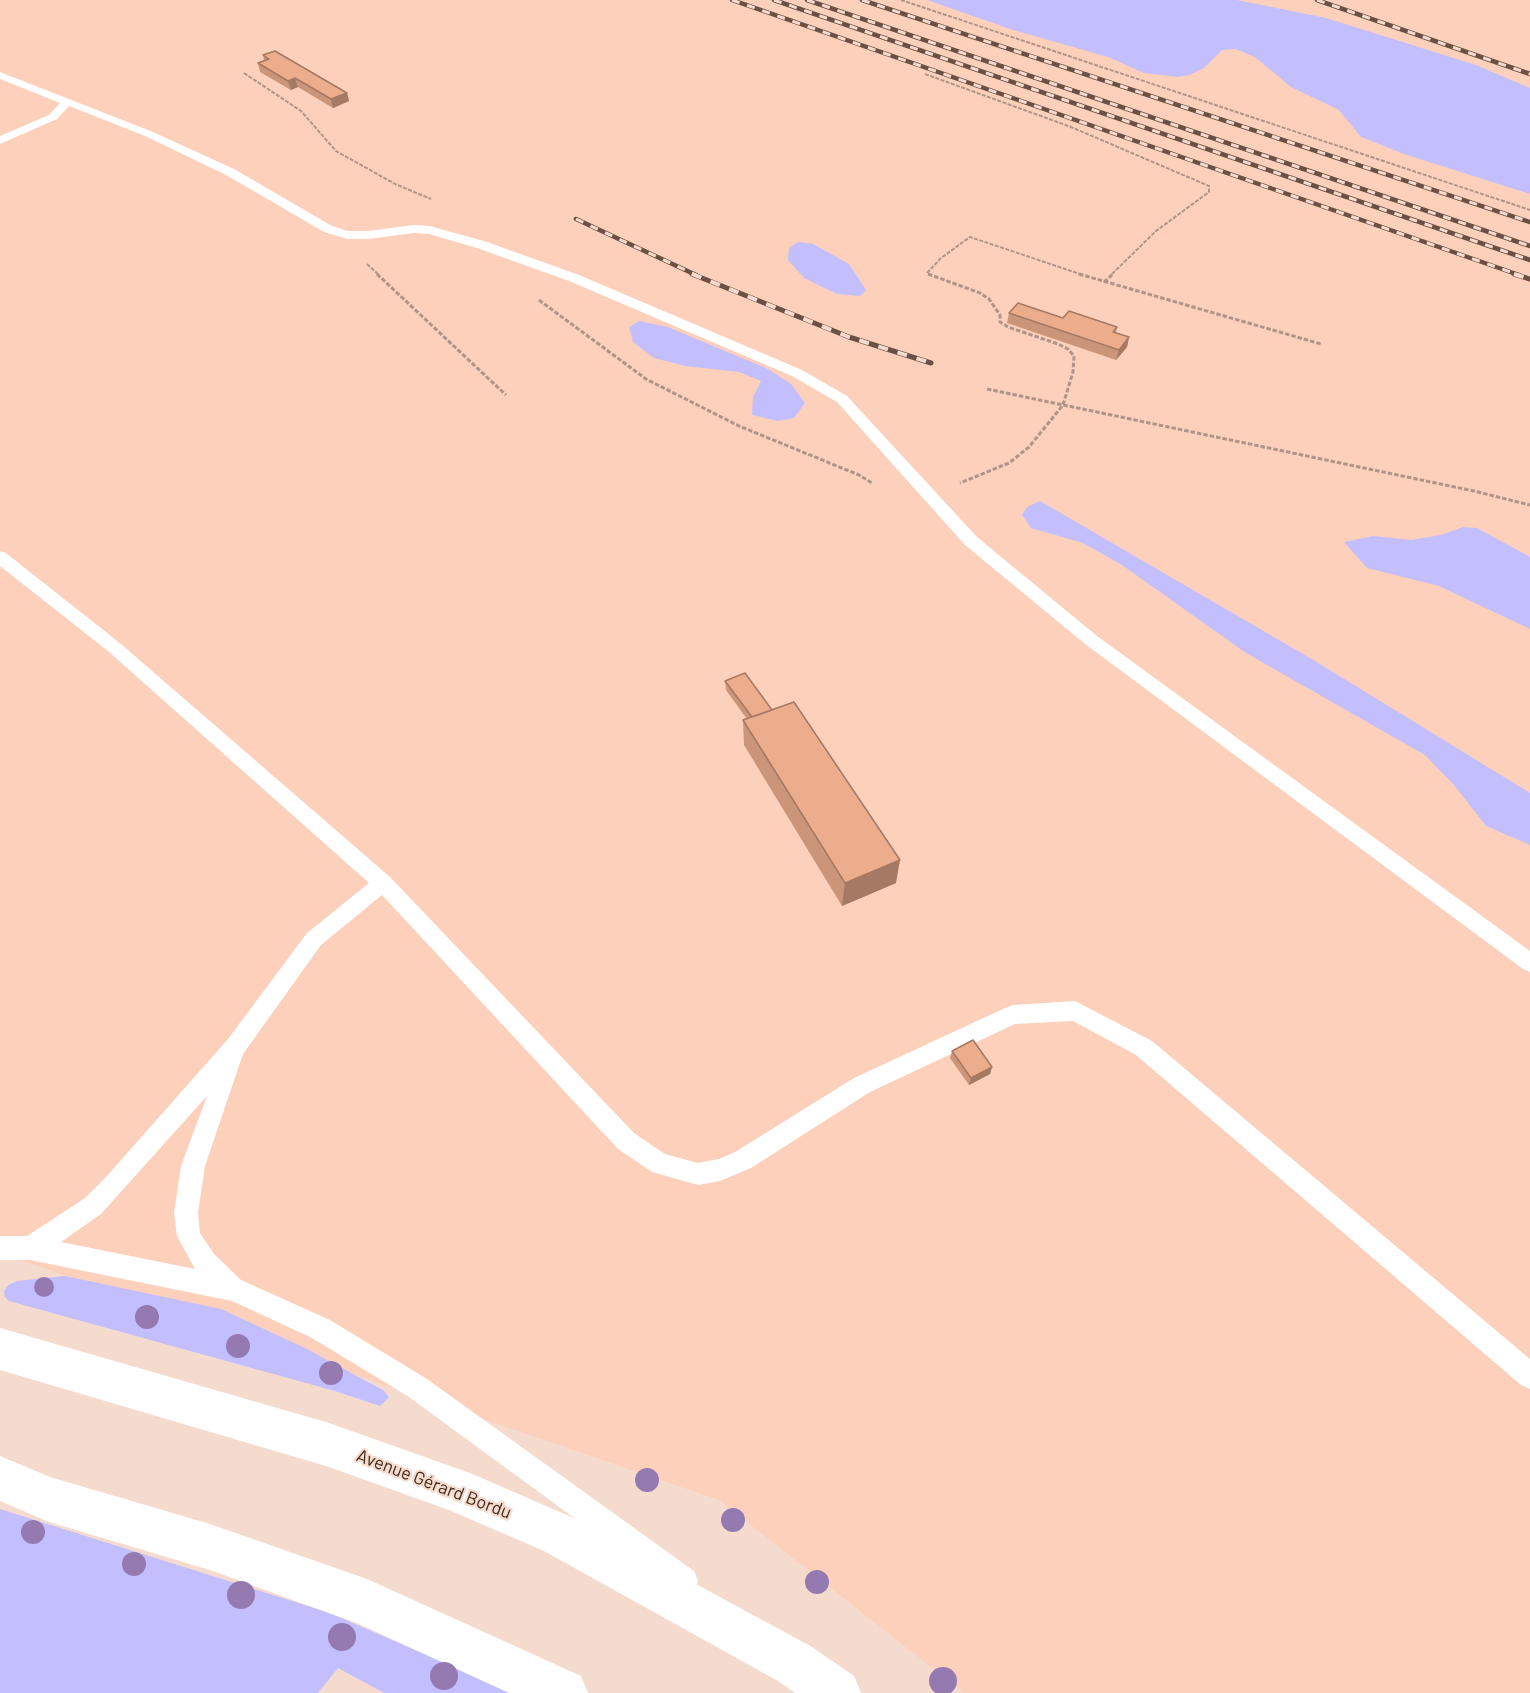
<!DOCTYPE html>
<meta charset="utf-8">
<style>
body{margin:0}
canvas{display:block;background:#f5dbce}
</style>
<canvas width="1530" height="1693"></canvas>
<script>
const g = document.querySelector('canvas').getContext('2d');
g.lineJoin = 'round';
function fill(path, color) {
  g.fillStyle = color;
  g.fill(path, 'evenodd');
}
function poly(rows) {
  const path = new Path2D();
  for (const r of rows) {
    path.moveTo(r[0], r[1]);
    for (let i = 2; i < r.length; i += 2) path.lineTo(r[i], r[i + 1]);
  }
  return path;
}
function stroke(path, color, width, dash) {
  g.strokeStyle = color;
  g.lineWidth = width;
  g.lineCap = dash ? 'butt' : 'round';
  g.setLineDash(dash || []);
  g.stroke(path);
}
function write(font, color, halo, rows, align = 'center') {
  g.font = font + ' Barlow,sans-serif';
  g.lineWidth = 4.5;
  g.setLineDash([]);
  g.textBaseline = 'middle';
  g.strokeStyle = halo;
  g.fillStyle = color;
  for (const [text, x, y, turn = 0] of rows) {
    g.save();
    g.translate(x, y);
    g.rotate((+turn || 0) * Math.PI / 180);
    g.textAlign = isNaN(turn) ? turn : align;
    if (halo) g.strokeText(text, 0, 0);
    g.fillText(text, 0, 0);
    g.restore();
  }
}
const built = poly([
 [0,0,1530,0,1530,1693,964,1693,719,1500,0,1253]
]);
const green = poly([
 [927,0,1237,0,1326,18,1476,65,1530,88,1530,194,1404,154,1361,137,1339,110,1291,87,1255,57,1235,49,1222,50,1204,68,1189,75,1178,77,1144,73,1108,57,1013,30],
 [798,242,813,244,849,264,866,290,860,296,837,294,804,278,788,260,789,248],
 [639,321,668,327,768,369,791,384,805,403,794,418,778,421,752,415,753,397,761,381,739,372,685,366,654,358,633,342,629,327],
 [1040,501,1315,661,1530,793,1530,845,1486,826,1454,785,1425,755,1246,653,1122,565,1083,543,1031,528,1022,515,1027,507],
 [1463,527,1477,528,1530,557,1530,629,1439,586,1367,568,1344,542,1373,536,1411,540,1441,535],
 [65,1276,221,1309,305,1348,383,1390,389,1397,380,1406,335,1391,9,1301,5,1297,4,1291,8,1285,17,1281],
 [0,1509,330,1613,514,1693,384,1693,338,1668,318,1693,0,1693]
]);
const pathFar1 = poly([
 [901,0,1530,210],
 [244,73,301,111,336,151,395,184,431,199],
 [925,74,1071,127,1209,186,1209,192,1156,231,1111,275],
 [367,264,379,275],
 [932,275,927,273,941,258,970,237,1083,275]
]);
const path = poly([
 [377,274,506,395],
 [928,274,980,293,989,299,1000,315,1000,322,1008,327,1058,344,1068,349,1074,356,1073,372,1063,405,1029,447,1009,463,960,483],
 [1079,274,1321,344],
 [1104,282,1113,274],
 [539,300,646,379,739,426,859,475,872,483],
 [987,389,1474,491,1530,505]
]);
const lane = poly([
 [0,72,153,132,234,169,332,226,348,231,368,231,414,225,430,226,487,242,579,275,802,370,847,396,977,537,1097,636,1530,951,1530,972,1523,969,1085,644,965,545,837,402,792,376,569,281,477,248,429,234,414,233,368,239,347,239,324,232,226,175,145,136,69,106,57,119,0,144,0,136,49,115,60,103,0,79,0,72],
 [0,551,6,553,121,644,390,877,634,1133,665,1154,698,1163,719,1159,735,1152,854,1078,1005,1008,1013,1005,1075,1001,1152,1041,1530,1359,1530,1389,1521,1385,1136,1055,1073,1021,1015,1024,870,1092,751,1168,720,1181,698,1185,652,1172,618,1149,382,895,321,945,243,1054,205,1166,198,1213,200,1233,214,1254,241,1280,330,1320,427,1379,694,1571,698,1581,694,1591,684,1595,674,1591,409,1397,312,1338,232,1301,30,1260,0,1260,0,1236,27,1236,85,1198,106,1177,228,1039,307,933,369,883,109,652,0,566,0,551],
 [207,1096,181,1166,174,1213,177,1236,195,1269,61,1242,101,1214,207,1096]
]);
const primary = poly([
 [0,1328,326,1422,470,1473,576,1519,812,1647,854,1676,861,1693,795,1693,778,1681,544,1551,449,1510,326,1466,0,1370,0,1328],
 [0,1456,50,1477,210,1524,367,1579,581,1676,588,1693,509,1693,359,1624,210,1570,49,1522,0,1501,0,1456]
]);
const railFar1 = poly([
 [732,0,1519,275],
 [774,0,1530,260],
 [807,0,1530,246],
 [862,0,1530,222],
 [1317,0,1530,74],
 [576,219,696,275]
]);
const rail = poly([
 [692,274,849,337,931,363],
 [1514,274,1530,279]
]);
const trees = [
 [44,1287,10],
 [147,1317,12],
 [238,1346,12],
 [331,1373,12],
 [647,1480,12],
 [733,1520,12],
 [33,1532,12],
 [134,1564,12],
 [817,1582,12],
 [241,1595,14],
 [342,1637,14],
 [444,1676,14],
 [943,1681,14]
];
const wall = poly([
 [263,55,347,93,349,101,333,108,298,87,291,90,260,72,258,63,264,60],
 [1009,313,1063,318,1117,327,1116,333,1129,337,1127,347,1116,360,1007,323],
 [725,681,896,883,842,906,744,745,743,720,747,719,726,690],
 [952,1051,992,1067,990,1074,969,1085,950,1058]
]);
const shadedWall = poly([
 [295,78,298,87,291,90,288,81],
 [347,93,349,101,333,108,331,99],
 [1129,337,1127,347,1116,360,1119,350],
 [900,860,896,883,842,906,845,883],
 [992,1067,990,1074,969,1085,971,1078]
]);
const building = poly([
 [275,51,347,93,331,99,295,78,288,81,258,63,269,59,263,55,275,51],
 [1018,303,1063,318,1069,311,1117,327,1113,332,1129,337,1119,350,1009,313,1018,303],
 [745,673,772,710,752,717,725,681,745,673],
 [794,702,900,860,845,883,743,720,794,702],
 [973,1040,992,1067,971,1078,952,1051,973,1040]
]);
const nearStreetnames = [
 ["Avenue Gérard Bordu",434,1484,21]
];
fill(built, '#fcd0ba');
fill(green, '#c3bffe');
stroke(pathFar1, '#af9588', 2, [4, 1.5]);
stroke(path, '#af9588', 3, [4.5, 2]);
fill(lane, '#fff');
fill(primary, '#fff');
stroke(railFar1, '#6a5144', 4.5);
stroke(rail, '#6a5144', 5);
stroke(railFar1, '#f5dbce', 3, [8]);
stroke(rail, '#f5dbce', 4, [10]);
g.fillStyle = '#957ab2';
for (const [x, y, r] of trees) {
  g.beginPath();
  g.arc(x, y, r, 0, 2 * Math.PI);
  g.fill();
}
fill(wall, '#cb9579');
fill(shadedWall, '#a57963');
fill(building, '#ecad8d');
stroke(building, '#a57963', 1.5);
write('18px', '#432a1d', '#f5dbce', nearStreetnames);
</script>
